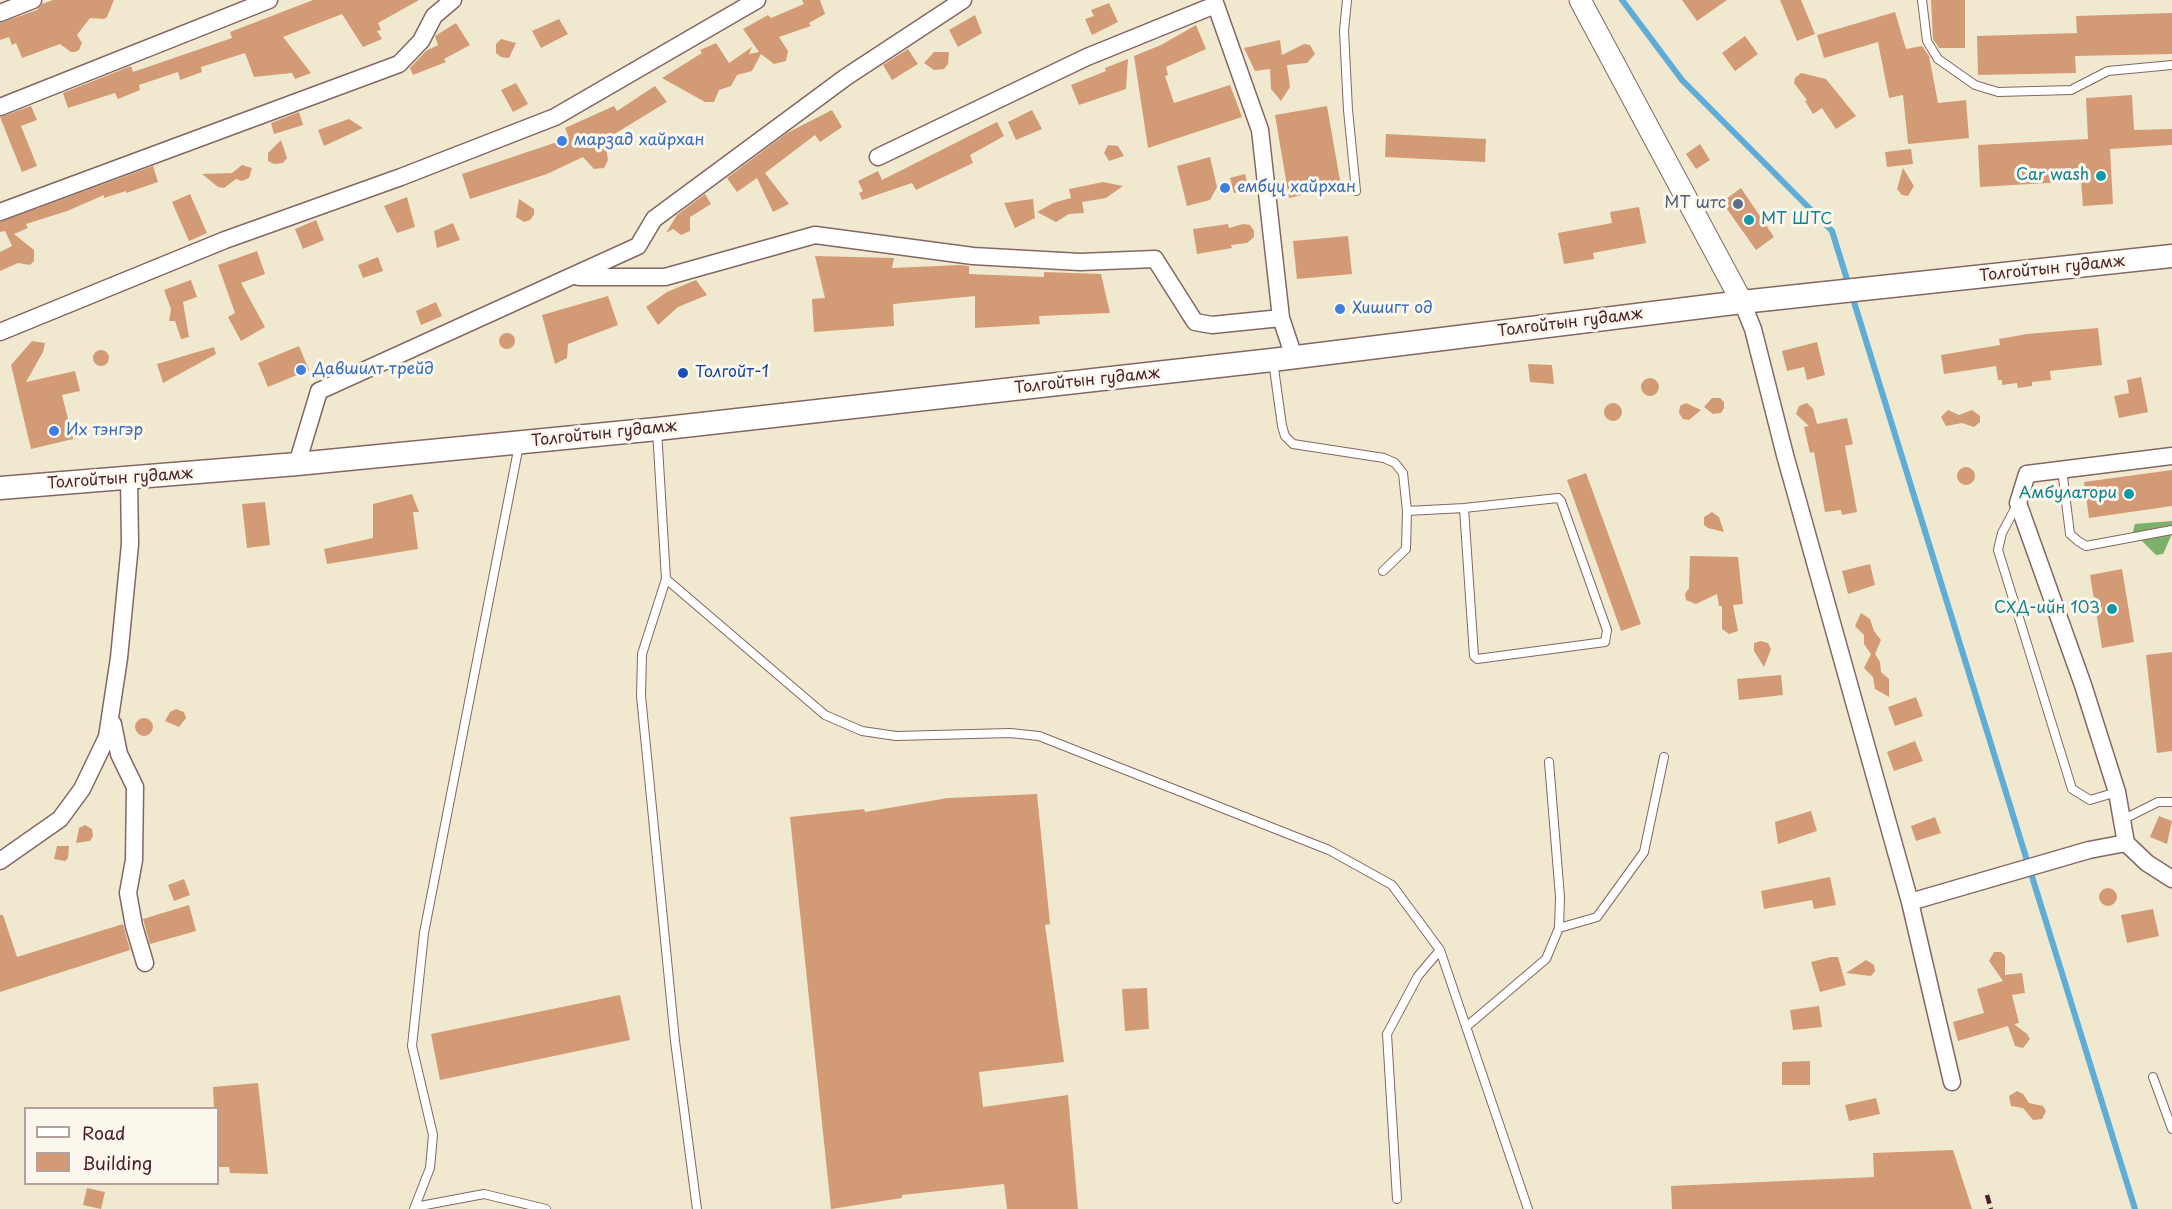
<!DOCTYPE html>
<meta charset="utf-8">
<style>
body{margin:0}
#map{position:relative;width:2172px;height:1209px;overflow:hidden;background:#f1e9cf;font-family:"Playpen Sans",sans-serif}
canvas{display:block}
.legend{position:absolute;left:24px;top:1107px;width:195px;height:78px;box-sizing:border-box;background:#fbf7ec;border:2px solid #b4a19f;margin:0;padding:8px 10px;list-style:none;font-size:18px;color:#4a1f2b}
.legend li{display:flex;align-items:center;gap:12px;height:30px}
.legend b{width:30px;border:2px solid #b4a19f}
</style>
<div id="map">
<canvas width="2172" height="1209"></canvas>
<ul class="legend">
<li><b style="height:8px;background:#fff"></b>Road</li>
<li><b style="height:16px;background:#d39b75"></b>Building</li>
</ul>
</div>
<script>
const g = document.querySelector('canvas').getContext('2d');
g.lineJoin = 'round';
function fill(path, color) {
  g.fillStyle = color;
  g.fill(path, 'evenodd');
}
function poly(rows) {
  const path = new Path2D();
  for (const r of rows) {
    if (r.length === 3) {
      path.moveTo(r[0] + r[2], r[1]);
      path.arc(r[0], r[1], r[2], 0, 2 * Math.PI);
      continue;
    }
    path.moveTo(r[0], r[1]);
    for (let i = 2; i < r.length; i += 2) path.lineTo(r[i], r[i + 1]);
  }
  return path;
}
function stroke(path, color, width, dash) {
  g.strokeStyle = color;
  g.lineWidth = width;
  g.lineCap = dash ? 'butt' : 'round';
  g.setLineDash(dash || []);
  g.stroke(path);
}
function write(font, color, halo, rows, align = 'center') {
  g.font = font + ' "Playpen Sans",sans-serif';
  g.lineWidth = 6;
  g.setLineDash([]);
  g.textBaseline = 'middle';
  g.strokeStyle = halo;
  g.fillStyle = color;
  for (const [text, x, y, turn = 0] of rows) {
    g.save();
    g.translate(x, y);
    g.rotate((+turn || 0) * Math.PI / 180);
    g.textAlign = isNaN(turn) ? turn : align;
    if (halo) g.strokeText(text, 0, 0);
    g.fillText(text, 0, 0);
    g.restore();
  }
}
const forest = poly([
 [2172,521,2172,534,2163,554,2156,555,2139,538,2132,535,2135,524]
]);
const stream = poly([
 [1622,0,1682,80,1832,231,2135,1209]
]);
const building = poly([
 [53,0,114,0,107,17,104,19,90,18,77,35,82,43,79,50,75,52,71,52,60,44,22,58,16,43,12,45,9,37,0,40,0,23,37,10,42,4],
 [313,0,419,0,378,23,381,30,377,31,382,39,363,47,342,14,283,37,311,73,295,79,292,73,254,77,245,53,201,67,202,72,180,80,178,72,139,85,140,90,118,99,115,93,68,108,63,93,131,66,133,72,232,38,230,32],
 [802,0,820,0,825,14,809,23,811,26,779,37,788,51,786,61,774,64,761,54,752,71,737,75,731,86,719,90,714,102,705,102,662,78,702,53,700,50,716,43,729,63,752,47,749,54,759,52,743,29,768,15,771,18,804,4],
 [1682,0,1727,0,1697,21],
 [1780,0,1801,0,1815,34,1797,41],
 [1931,0,1965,0,1965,48,1939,48,1933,39],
 [1109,3,1118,22,1092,35,1085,19,1094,16,1091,10],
 [1895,12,1906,49,1922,46,1929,56,1938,103,1966,100,1969,138,1908,144,1903,95,1889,98,1878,42,1824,58,1817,35],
 [2172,13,2172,54,2075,56,2076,73,1978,75,1977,36,2077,33,2076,16],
 [975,15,982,33,958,47,949,30],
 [559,19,568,34,541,48,532,31],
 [456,23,470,45,444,59,446,62,413,75,410,68,426,51,438,45,435,36],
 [1196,25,1206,49,1166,67,1168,75,1165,76,1174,103,1230,85,1242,117,1148,148,1134,56,1161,45],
 [1745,36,1758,54,1735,71,1722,53],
 [501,39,516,43,509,58,501,57,496,53,496,44],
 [1280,40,1282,55,1304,44,1310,45,1315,54,1307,63,1287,65,1290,87,1281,101,1271,89,1270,69,1255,71,1244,48],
 [908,49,918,64,892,80,883,65],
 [934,52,949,52,948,64,944,69,934,70,924,63],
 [1128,59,1126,89,1079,105,1071,85,1106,71,1105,68],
 [1801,73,1826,79,1856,116,1836,129,1822,108,1813,114,1805,101,1807,100,1794,83,1795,78],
 [516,83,528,104,513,112,501,90],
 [655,86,667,102,611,136,615,143,606,147,608,160,604,168,594,169,583,157,547,174,470,199,462,174,569,138,565,128,614,106,617,111],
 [2132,95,2134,130,2172,129,2172,145,2110,149,2113,204,2083,206,2081,181,1980,187,1978,145,2088,139,2086,98],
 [31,106,37,120,21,126,37,166,22,172,0,117],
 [1327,106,1341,186,1289,198,1275,115],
 [832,110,842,127,820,142,815,135,765,173,789,204,773,212,757,178,737,192,727,178,787,133],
 [1032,110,1042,129,1016,140,1008,122],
 [299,112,303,125,274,134,271,123],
 [349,119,363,128,324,146,318,130],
 [997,122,1004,136,970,155,973,163,916,190,912,183,862,200,859,193,863,191,858,181,878,171,882,180],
 [1386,134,1486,139,1485,162,1385,157],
 [281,140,287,158,283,163,274,164,268,161,268,153],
 [1700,144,1710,160,1696,169,1686,154],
 [1108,145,1118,146,1124,156,1109,161,1104,153],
 [1911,149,1913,164,1887,167,1885,152],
 [1210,157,1217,187,1210,200,1187,206,1177,166],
 [242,165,252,168,249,178,242,181,236,179,224,188,218,187,202,174,232,173],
 [153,166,158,182,126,193,126,191,104,198,104,195,67,211,26,224,28,228,14,234,34,250,34,261,30,265,18,263,0,271,0,252,12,246,5,231,0,232,0,222],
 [1903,168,1914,186,1908,196,1902,195,1897,189],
 [1245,174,1249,190,1234,193,1230,178],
 [1103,182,1123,186,1106,198,1082,202,1084,213,1069,214,1056,222,1037,212,1053,203,1071,198,1069,189],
 [1741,188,1774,237,1756,250,1722,202],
 [190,194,207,233,189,241,172,202],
 [705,194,711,204,690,217,690,231,681,235,673,229,666,233,677,215],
 [407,197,415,227,397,233,384,206],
 [519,199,534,209,534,215,530,220,524,222,516,217],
 [1033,199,1035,218,1015,228,1004,203],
 [1639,207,1646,243,1593,253,1594,259,1564,264,1558,233,1612,223,1610,212],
 [316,220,324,240,303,249,295,229],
 [453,223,460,240,437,248,434,231],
 [1228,224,1229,228,1243,224,1250,225,1254,231,1254,237,1247,243,1231,245,1232,248,1197,254,1193,229],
 [1348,236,1352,274,1297,279,1293,241],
 [257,251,265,274,241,283,265,327,241,341,228,317,235,313,218,265],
 [815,256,894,258,892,268,960,265,969,266,969,274,1044,277,1044,272,1101,274,1110,313,1039,316,1040,324,975,328,975,296,893,304,894,326,814,332,812,299,825,298],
 [378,257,383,271,363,278,358,265],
 [191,280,197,297,183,302,189,337,181,339,175,321,169,321,171,309,164,290],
 [696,280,707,295,678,307,658,325,646,307,667,292],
 [608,296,618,325,568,344,567,358,555,364,542,315],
 [436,302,442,316,421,325,416,311],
 [2098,328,2102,365,2050,371,2051,380,2032,382,2032,386,2018,388,2017,383,2002,385,2002,380,1998,380,1996,366,1944,374,1941,355,1994,346,2000,345,1999,339,2027,334],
 [507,341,8],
 [32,341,45,343,43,352,26,382,75,371,80,391,62,395,73,439,31,449,11,365],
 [1817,342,1825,375,1807,380,1804,367,1787,371,1782,351],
 [299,346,309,370,268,387,258,363],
 [214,347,216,354,163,383,157,364],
 [101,358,8],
 [1528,364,1552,365,1554,384,1530,382],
 [2141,377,2148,412,2119,418,2114,396,2129,393,2127,380],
 [1650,387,9],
 [1712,398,1720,398,1724,402,1724,408,1721,413,1713,414,1704,407],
 [1686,403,1701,410,1689,420,1683,419,1679,413,1680,406],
 [1807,403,1813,409,1817,424,1847,418,1853,444,1845,446,1857,512,1842,515,1841,510,1825,512,1814,452,1810,453,1804,427,1809,426,1796,414,1799,406],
 [1613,412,9],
 [1948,410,1959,415,1972,410,1980,416,1980,422,1974,427,1962,423,1946,426,1941,417],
 [1966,476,9],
 [2172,470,2172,506,2089,518,2084,482],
 [1586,473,1641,624,1621,631,1567,480],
 [412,494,419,512,413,512,418,549,327,564,324,549,373,538,373,504],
 [265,502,270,545,247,548,242,504],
 [1712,512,1719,517,1724,532,1708,528,1704,525,1704,517],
 [1690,556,1738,557,1743,604,1733,605,1738,631,1729,634,1722,629,1722,606,1719,606,1717,594,1696,604,1686,600,1685,594,1689,588],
 [1870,564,1875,585,1848,594,1842,571],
 [2122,569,2134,642,2102,648,2090,575],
 [1861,613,1870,619,1874,631,1881,640,1875,654,1880,662,1881,672,1889,679,1889,697,1875,689,1873,677,1864,668,1871,654,1864,644,1864,635,1855,626],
 [1761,641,1768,643,1771,649,1764,667,1754,651,1754,643],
 [2172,652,2172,751,2157,753,2146,655],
 [1781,675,1783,695,1739,700,1737,679],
 [1916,697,1923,716,1895,726,1888,707],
 [176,709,184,712,186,718,179,727,165,721,170,712],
 [144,727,9],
 [1915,741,1923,761,1894,771,1887,752],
 [1037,794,1050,924,1045,925,1064,1062,979,1072,983,1107,1068,1095,1078,1209,1007,1209,1004,1184,902,1195,902,1198,831,1209,790,817,864,809,865,812,948,798],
 [1811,811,1817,831,1778,844,1775,822],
 [2159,816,2172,821,2167,844,2150,837],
 [1935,817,1941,833,1916,841,1911,826],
 [85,825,92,829,93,836,90,841,76,843,79,828],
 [57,846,69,846,68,858,65,861,54,859],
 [1830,877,1836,905,1814,909,1812,900,1764,909,1761,891],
 [184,879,190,895,174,901,168,885],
 [2108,897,9],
 [189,905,196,931,150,944,143,919],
 [2153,909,2159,936,2127,943,2121,915],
 [0,915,3,915,17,957,123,924,130,950,0,992],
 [1994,952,2001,952,2005,956,2005,975,2022,973,2025,993,2012,995,2019,1023,2014,1024,2027,1034,2030,1039,2023,1048,2015,1046,2008,1026,1958,1041,1953,1022,1984,1013,1977,989,2003,981,1989,961],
 [1831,957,1838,957,1846,985,1820,992,1811,962],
 [1866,960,1874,965,1875,971,1871,976,1846,973],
 [1147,988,1149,1029,1125,1031,1122,989],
 [620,995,630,1040,440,1080,431,1034],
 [1819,1006,1822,1027,1793,1030,1790,1010],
 [1810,1061,1810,1085,1782,1085,1782,1062],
 [258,1083,268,1174,230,1173,229,1167,219,1167,218,1108,214,1108,213,1087],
 [2017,1091,2023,1094,2029,1103,2043,1106,2046,1111,2042,1119,2033,1120,2023,1108,2011,1106,2009,1096],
 [1876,1098,1880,1114,1849,1121,1845,1105],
 [1953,1150,1972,1209,1672,1209,1671,1186,1874,1177,1873,1153],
 [87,1188,105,1192,101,1209,83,1205]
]);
const service = poly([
 [1347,0,1344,31,1348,110,1356,191],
 [1922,0,1927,41,1938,59,1975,85,1998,92,2071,90,2108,71,2172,65],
 [1273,361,1282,426,1285,436,1293,444,1384,458,1395,463,1403,473,1407,511,1464,508,1474,656,1477,659,1605,642,1607,630,1561,501,1558,498,1464,508],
 [657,430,666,579,642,654,641,696,675,1041,697,1209],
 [2062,469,2070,534,2078,541,2086,546,2172,530],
 [2018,503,2002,533,1998,550,2072,789,2090,800,2117,792],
 [1383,571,1406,549,1407,511],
 [666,579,825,715,862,731,896,736,1010,733,1039,736,1329,850,1392,885,1440,950,1528,1209],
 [2124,819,2158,802,2172,802],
 [1559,928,1597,917,1644,852,1664,757],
 [1466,1027,1546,959,1559,928,1560,897,1549,762],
 [2153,1077,2172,1129],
 [1397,1199,1387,1034,1418,976,1440,950],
 [415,1207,484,1194,546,1209],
 [414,1209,430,1168,433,1135,412,1046,424,933,519,445]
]);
const minor = poly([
 [1214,0,1260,130,1281,318,1294,357],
 [0,13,33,0],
 [0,107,269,0],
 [878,157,1087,57,1215,5],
 [0,212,399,64,421,41,434,16,453,0],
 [579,277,665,277,815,235,973,256,1080,262,1155,259,1195,322,1212,325,1281,318],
 [1742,302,1753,329,1785,455,1910,902,1952,1082],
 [0,332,225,240,401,177,555,117,757,0],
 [2172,456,2027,474,2018,503,2083,685,2117,792,2126,843,2147,863,2172,879],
 [297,464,319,391,638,246,654,219,846,77,963,0],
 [113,724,119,754,135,787,134,860,128,893,134,926,145,963],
 [0,861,60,819,82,789,107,737,119,658,130,544,129,478],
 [1910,902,2089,850,2126,843]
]);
const tertiary = poly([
 [1580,0,1742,302]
]);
const secondary = poly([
 [0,488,297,464,657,429,1272,360,1742,302,2172,256]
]);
const rail = poly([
 [1987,1195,1991,1209]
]);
const markers = [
 [562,141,6,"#3f7fe0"],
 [2101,176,6,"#0f9aa8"],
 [1225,188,6,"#3f7fe0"],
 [1738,204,6,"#5c6f8a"],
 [1749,220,6,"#0f9aa8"],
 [1340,309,6,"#3f7fe0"],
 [301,370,6,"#3f7fe0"],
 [683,373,6,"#1a4fb4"],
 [54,431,6,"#3f7fe0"],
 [2129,494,6,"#0f9aa8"],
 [2112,609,6,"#0f9aa8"]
];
const shopNames = [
 ["марзад хайрхан",574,141],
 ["ембүү хайрхан",1237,188],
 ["Хишигт од",1352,309],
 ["Давшилт трейд",313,370],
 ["Их тэнгэр",66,431]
];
const cultureNames = [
 ["Car wash",2089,176],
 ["MТ ШТС",1761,220,"left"],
 ["Амбулатори",2117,494],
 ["СХД-ийн 103",2100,609]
];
const serviceNames = [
 ["МТ штс",1726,204]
];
const streetNames = [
 ["Толгойтын гудамж",2052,269,-6],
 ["Толгойтын гудамж",1570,323,-7],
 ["Толгойтын гудамж",1087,381,-6],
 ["Толгойтын гудамж",604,434,-6],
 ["Толгойтын гудамж",120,479,-4]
];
const transitNames = [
 ["Толгойт-1",695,373]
];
fill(forest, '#7fb06a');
stroke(stream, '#5eacd8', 6);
fill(building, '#d39b75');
stroke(service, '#846664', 10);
stroke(minor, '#846664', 19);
stroke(tertiary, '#846664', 23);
stroke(secondary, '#846664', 25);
stroke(service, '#fff', 8);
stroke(minor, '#fff', 16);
stroke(tertiary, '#fff', 21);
stroke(secondary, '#fff', 22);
stroke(rail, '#4a1f2b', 4.5, [9, 4.5]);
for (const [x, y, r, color] of markers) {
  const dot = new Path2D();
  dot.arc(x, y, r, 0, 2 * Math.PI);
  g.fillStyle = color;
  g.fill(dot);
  stroke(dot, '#fbf7ec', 2);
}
write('16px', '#366cbe', '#fbf7ec', shopNames, 'left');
write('16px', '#0d838f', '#fbf7ec', cultureNames, 'right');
write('16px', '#4e5e75', '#fbf7ec', serviceNames, 'right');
write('16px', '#4a1f2b', '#fbf7ec', streetNames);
write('16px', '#164399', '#fbf7ec', transitNames, 'left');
</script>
